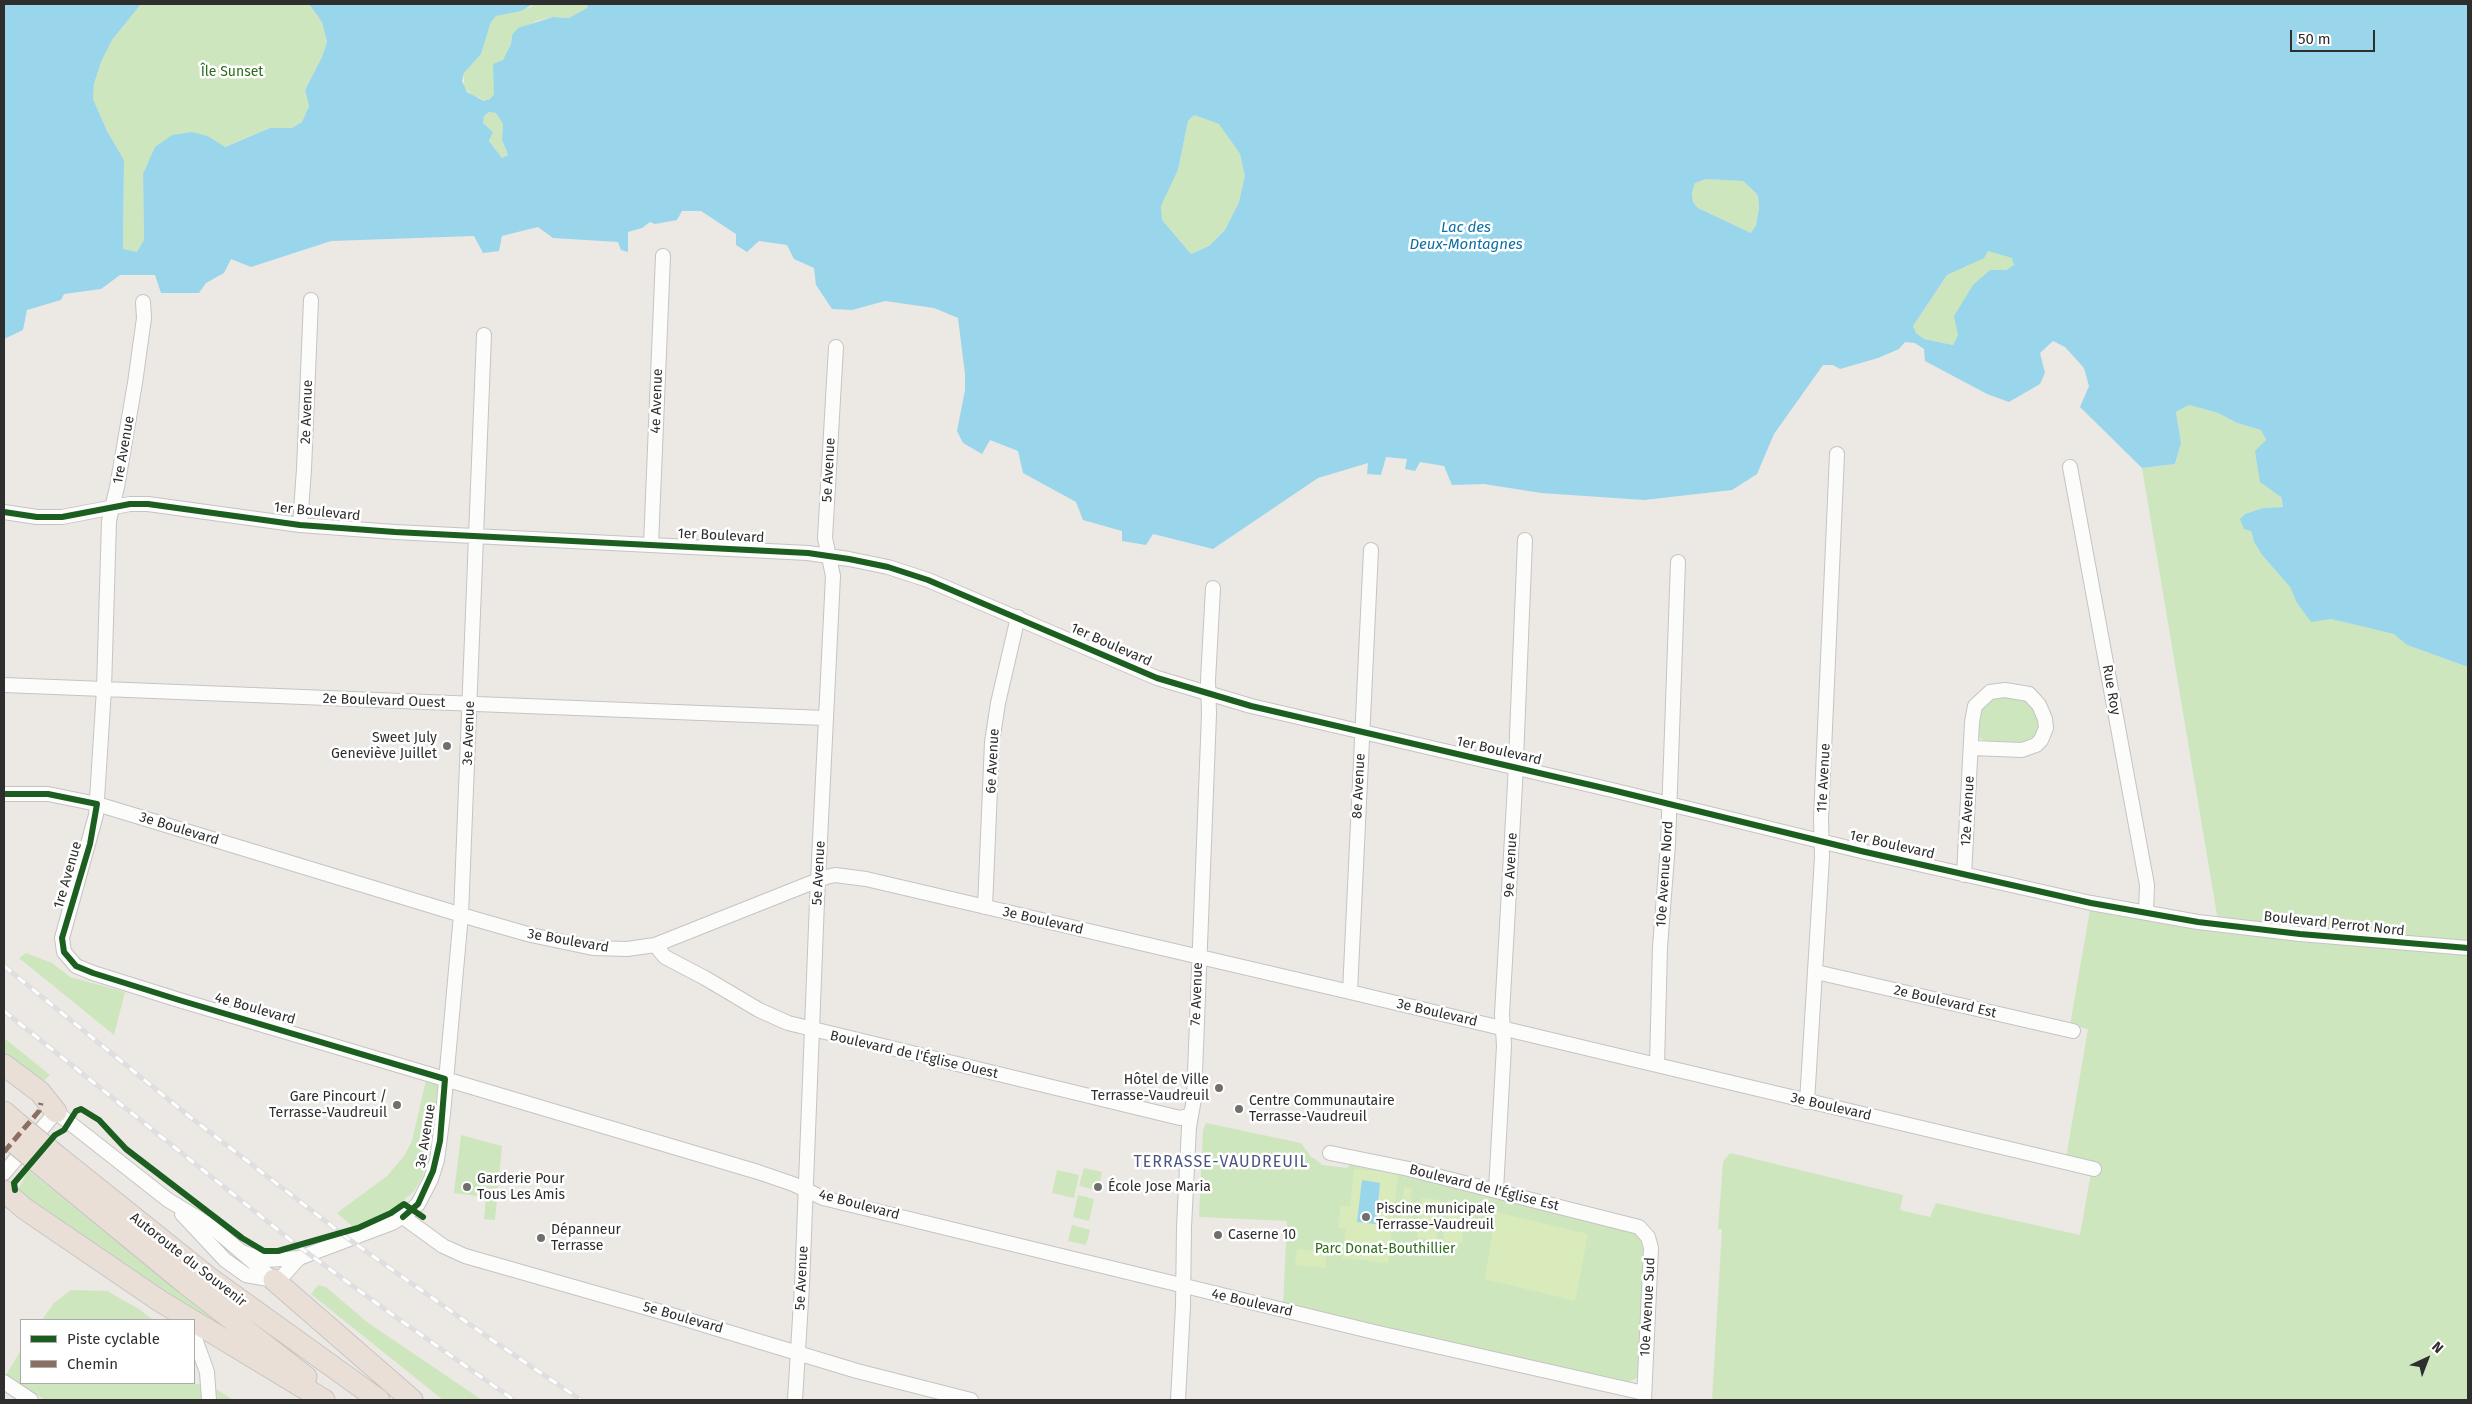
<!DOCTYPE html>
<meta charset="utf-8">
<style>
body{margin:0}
#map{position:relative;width:2472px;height:1404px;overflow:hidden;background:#ece8e4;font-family:"Fira Sans",sans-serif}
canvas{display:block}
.frame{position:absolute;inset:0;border:5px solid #2e2e2e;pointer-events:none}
.legend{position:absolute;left:20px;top:1319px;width:175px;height:65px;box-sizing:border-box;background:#fff;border:1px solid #ababab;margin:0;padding:6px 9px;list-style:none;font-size:15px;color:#2e2e2e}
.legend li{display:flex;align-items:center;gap:10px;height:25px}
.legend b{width:25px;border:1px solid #ababab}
.north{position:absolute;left:2402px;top:1334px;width:50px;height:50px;-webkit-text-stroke:4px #fff;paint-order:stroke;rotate:43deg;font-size:14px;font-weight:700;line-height:20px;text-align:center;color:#2e2e2e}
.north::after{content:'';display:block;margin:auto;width:18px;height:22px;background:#2e2e2e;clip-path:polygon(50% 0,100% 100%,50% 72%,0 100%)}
.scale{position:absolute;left:2290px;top:30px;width:85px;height:22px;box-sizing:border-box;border:2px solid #2e2e2e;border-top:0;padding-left:6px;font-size:15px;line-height:18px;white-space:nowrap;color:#2e2e2e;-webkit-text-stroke:4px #fff;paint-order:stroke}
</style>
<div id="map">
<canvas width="2472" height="1404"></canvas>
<div class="frame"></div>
<ul class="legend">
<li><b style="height:6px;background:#1b5e20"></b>Piste cyclable</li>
<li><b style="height:6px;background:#8d6e63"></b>Chemin</li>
</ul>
<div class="north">N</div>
<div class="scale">50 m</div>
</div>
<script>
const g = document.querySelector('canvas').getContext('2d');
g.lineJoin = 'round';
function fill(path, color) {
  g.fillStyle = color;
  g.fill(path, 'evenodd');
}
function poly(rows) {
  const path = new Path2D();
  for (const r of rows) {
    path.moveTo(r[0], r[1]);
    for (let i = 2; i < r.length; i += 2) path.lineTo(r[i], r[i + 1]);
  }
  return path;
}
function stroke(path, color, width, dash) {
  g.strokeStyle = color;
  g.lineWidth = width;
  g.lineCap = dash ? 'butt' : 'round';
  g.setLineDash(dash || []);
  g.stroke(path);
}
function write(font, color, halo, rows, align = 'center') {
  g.font = font + ' "Fira Sans",sans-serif';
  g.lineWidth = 5;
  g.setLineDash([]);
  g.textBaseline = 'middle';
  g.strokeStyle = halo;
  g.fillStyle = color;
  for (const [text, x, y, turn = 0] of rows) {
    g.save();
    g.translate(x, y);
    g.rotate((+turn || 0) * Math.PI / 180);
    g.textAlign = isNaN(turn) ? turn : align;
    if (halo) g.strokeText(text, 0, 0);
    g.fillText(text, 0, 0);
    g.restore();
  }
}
const green = poly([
 [141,4,309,4,322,22,327,42,322,57,305,90,309,106,302,122,292,128,270,128,224,147,208,136,143,174,144,241,137,253,123,249,124,160,107,131,93,99,94,84,101,62,112,40],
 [533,4,588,4,587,8,578,14,569,18,553,17,536,21,512,35,511,44,494,81,494,94,490,99,484,101,479,97,474,97,464,87,464,73,481,54,491,22,496,16,531,7],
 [489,112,496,113,503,124,502,140,508,156,502,158,489,141,493,132,483,123,484,116],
 [1194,115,1219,124,1240,154,1246,176,1239,202,1225,230,1209,246,1191,254,1162,220,1161,206,1178,170,1188,121],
 [1706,179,1743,181,1754,191,1758,196,1759,208,1756,225,1751,233,1698,208,1693,202,1692,193,1695,183],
 [1988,251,2013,258,2014,265,2006,270,1990,270,1957,324,1958,335,1953,345,1924,339,1916,333,1913,326,1947,275],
 [2189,405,2218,413,2237,423,2261,430,2266,441,2283,507,2263,508,2245,514,2254,542,2262,555,2290,587,2297,603,2311,621,2331,619,2395,634,2407,645,2468,667,2468,1400,1712,1400,1722,1229,1718,1229,1723,1162,1730,1153,1903,1195,1900,1210,1930,1217,1936,1203,2080,1235,2091,1173,2066,1158,2088,1029,2070,1025,2090,910,2220,933,2142,468,2175,464,2181,443,2176,412],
 [2017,696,2030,702,2039,714,2040,729,2037,735,2025,743,1988,742,1981,739,1977,735,1979,711,1994,697],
 [26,953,52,963,70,977,125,992,114,1035,19,958],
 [4,1038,50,1075,42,1083,4,1056],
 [426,1080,438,1083,433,1130,423,1176,414,1191,395,1208,353,1227,337,1213,387,1176,404,1156,412,1141],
 [1206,1123,1301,1143,1312,1158,1314,1158,1322,1165,1347,1168,1351,1164,1403,1172,1633,1230,1645,1246,1639,1373,1637,1378,1627,1383,1283,1305,1287,1221,1199,1217,1203,1130],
 [461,1135,502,1146,495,1220,484,1219,486,1197,454,1193],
 [1084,1168,1102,1172,1098,1191,1079,1186],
 [28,1170,240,1341,238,1344,17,1192],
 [1057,1170,1079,1175,1074,1198,1052,1193],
 [1078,1195,1094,1199,1089,1221,1073,1217],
 [1072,1225,1090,1230,1086,1245,1068,1241],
 [318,1285,326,1287,367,1322,482,1400,443,1400,311,1294],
 [71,1290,107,1291,139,1309,153,1320,42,1320,54,1303],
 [21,1350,21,1383,191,1383,213,1387,233,1400,45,1400,6,1375]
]);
const pitch = poly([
 [1354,1169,1398,1173,1388,1263,1342,1258,1346,1229,1338,1228,1341,1206,1350,1206],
 [1404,1187,1412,1188,1409,1218,1401,1218],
 [1422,1198,1440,1200,1436,1240,1417,1238],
 [1448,1200,1466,1202,1462,1243,1443,1241],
 [1496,1212,1588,1234,1575,1301,1485,1279],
 [1297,1249,1327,1252,1325,1268,1295,1265]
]);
const water = poly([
 [4,4,141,4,112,40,101,62,94,84,93,99,107,131,124,160,123,249,137,252,144,240,143,174,155,147,172,135,192,132,208,136,225,147,270,128,292,128,302,122,309,106,305,90,322,57,327,42,322,22,309,4,533,4,521,11,496,16,491,22,481,54,464,73,462,81,467,92,484,101,490,99,494,94,493,64,503,60,511,44,512,35,518,28,553,17,569,18,587,8,588,4,2468,4,2468,667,2407,645,2394,634,2331,619,2311,622,2297,603,2290,587,2262,555,2254,542,2251,531,2244,529,2240,519,2245,514,2263,508,2283,507,2281,497,2260,482,2255,451,2266,440,2261,430,2237,423,2218,413,2189,405,2176,412,2181,443,2175,464,2142,468,2080,407,2089,386,2084,368,2065,347,2053,341,2040,353,2045,373,2040,384,2009,402,1987,394,1925,361,1924,349,1915,343,1905,342,1899,349,1878,358,1840,369,1833,365,1823,365,1774,434,1757,474,1732,490,1644,500,1541,493,1484,484,1452,485,1444,466,1420,462,1415,471,1405,469,1407,459,1386,457,1381,475,1367,474,1368,463,1318,478,1213,549,1153,534,1146,545,1122,541,1122,531,1083,520,1076,502,1023,473,1018,451,990,440,982,454,963,443,957,431,965,390,965,374,958,318,934,308,885,301,852,310,832,309,816,285,814,268,794,259,787,245,759,241,747,252,736,245,736,234,701,211,682,211,677,220,655,224,650,222,642,228,628,232,628,252,621,250,618,242,553,238,538,227,502,236,499,251,483,253,474,236,331,241,251,267,231,259,224,273,206,283,199,293,161,293,155,275,120,275,101,289,64,294,61,300,27,310,23,330,4,339],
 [489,112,496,113,503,124,502,140,508,155,502,158,489,141,493,132,483,123,484,116],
 [1194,115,1219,124,1240,154,1245,176,1239,202,1225,230,1209,246,1191,254,1162,220,1161,206,1178,170,1188,121],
 [1706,179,1743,181,1754,191,1758,196,1759,208,1756,225,1751,233,1698,208,1693,202,1692,193,1695,183],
 [1988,251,2012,258,2014,265,2006,270,1990,270,1973,285,1954,316,1958,335,1953,345,1924,339,1916,333,1913,326,1947,275,1984,258],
 [1362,1180,1380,1183,1376,1224,1357,1222]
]);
const minor = poly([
 [143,302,144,318,135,383,117,487,109,521,104,689,96,815,62,938,64,952,76,966,93,973,179,1000,758,1172,793,1184,823,1198,1374,1332,1644,1393],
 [2070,467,2147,885,2146,913],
 [4,512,37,517,62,517,130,504,148,504,300,525,395,532,808,553,849,559,888,567,928,580,1157,678,1251,706,1612,790,1861,851,2091,903,2198,922,2300,934,2468,948],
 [300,525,304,469,311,300],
 [651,545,663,256],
 [4,685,825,718],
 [4,794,48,794,97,804,475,919,531,935,593,948,627,949,655,945,826,877,835,875,866,879,1350,992,2094,1169],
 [1964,875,1972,722,1975,706,1990,692,2005,690,2029,694,2039,705,2045,719,2046,728,2041,740,2036,745,2022,750,1972,748],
 [985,907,992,742,998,703,1018,617],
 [655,945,665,957,705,978,759,1010,788,1023,1180,1118,1191,1115],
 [1816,972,2073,1031],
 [1350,992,1371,550],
 [1657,1065,1660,947,1668,844,1678,562],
 [1807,1102,1822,857,1821,819,1837,454],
 [1330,1153,1409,1169,1639,1227,1648,1237,1651,1248,1644,1400],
 [4,1173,56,1112,168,1200,211,1226,274,1280],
 [1496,1190,1504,1046,1502,1014,1515,784,1525,540],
 [182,1214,225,1260,246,1275,274,1280,281,1278,299,1258],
 [403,1217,443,1246,465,1256,665,1313,857,1371,971,1400],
 [241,1252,266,1260,299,1258,392,1223,408,1213,418,1204,431,1179,437,1160,443,1114,461,915,484,335],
 [194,1336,207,1372,209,1400],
 [4,1382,31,1400],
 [795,1400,802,1285,817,901,833,576,825,538,836,347],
 [1178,1400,1183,1306,1184,1227,1189,1127,1194,1099,1209,714,1208,680,1213,588]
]);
const highway = poly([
 [4,1065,40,1092,56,1112],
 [4,1112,18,1124],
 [57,1156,208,1277,379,1400],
 [46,1169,185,1283,306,1377],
 [4,1191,25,1209,160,1301,324,1400],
 [274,1280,412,1400]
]);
const rail = poly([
 [4,966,190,1117,350,1240,492,1340,581,1400],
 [4,1011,298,1246,390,1313,514,1400]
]);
const highwayBridge = poly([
 [18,1124,57,1156],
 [7,1137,46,1169]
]);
const quiet = poly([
 [4,1152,39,1111,41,1103]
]);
const cycleway = poly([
 [4,512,37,517,62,517,130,504,148,504,300,525,395,532,808,553,849,559,888,567,928,580,1157,678,1251,706,1612,790,1861,851,2091,903,2198,922,2300,934,2468,948],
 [4,794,48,794,97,804,90,844,62,938,64,952,76,966,93,973,179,1000,445,1079,440,1141,433,1171,418,1204,403,1217],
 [15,1190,14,1183,55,1135,64,1130,76,1111,81,1109,99,1120,126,1149,242,1238,264,1251,278,1251,358,1228,391,1213,404,1204,423,1217]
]);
const markers = [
 [447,746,5,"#706f6e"],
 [1219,1088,5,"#706f6e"],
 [397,1105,5,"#706f6e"],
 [1239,1109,5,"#706f6e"],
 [467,1187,5,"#706f6e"],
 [1098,1187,5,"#706f6e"],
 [1366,1217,5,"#706f6e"],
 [1218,1235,5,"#706f6e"],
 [541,1238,5,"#706f6e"]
];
const parkNames = [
 ["Île Sunset",232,72],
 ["Parc Donat-Bouthillier",1385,1249]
];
const streetNames = [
 ["4e Avenue",657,401,-88],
 ["2e Avenue",307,412,-88],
 ["1re Avenue",124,450,-80],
 ["5e Avenue",829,470,-87],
 ["1er Boulevard",317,512,6],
 ["1er Boulevard",721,536,3],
 ["1er Boulevard",1111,645,24],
 ["Rue Roy",2111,690,80],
 ["2e Boulevard Ouest",384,701,2],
 ["3e Avenue",469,733,-88],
 ["1er Boulevard",1499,751,13],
 ["6e Avenue",993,761,-87],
 ["11e Avenue",1824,778,-87],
 ["8e Avenue",1359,786,-87],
 ["12e Avenue",1968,811,-87],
 ["3e Boulevard",179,829,17],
 ["1er Boulevard",1892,845,13],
 ["9e Avenue",1511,865,-87],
 ["5e Avenue",819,873,-87],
 ["10e Avenue Nord",1665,874,-86],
 ["1re Avenue",68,875,-74],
 ["3e Boulevard",1043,921,13],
 ["Boulevard Perrot Nord",2334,924,6],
 ["3e Boulevard",568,941,10],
 ["7e Avenue",1197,994,-88],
 ["2e Boulevard Est",1945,1002,13],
 ["4e Boulevard",255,1009,16],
 ["3e Boulevard",1437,1013,13],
 ["Boulevard de l'Église Ouest",914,1055,13],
 ["3e Boulevard",1831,1107,13],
 ["3e Avenue",426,1136,-81],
 ["Boulevard de l'Église Est",1484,1188,14],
 ["4e Boulevard",859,1205,15],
 ["Autoroute du Souvenir",188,1260,38],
 ["5e Avenue",802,1278,-87],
 ["4e Boulevard",1252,1303,13],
 ["10e Avenue Sud",1648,1307,-87],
 ["5e Boulevard",683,1318,16]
];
const poiNames = [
 ["Sweet July",437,738,"right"],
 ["Geneviève Juillet",437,754,"right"],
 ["Hôtel de Ville",1209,1080,"right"],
 ["Terrasse-Vaudreuil",1209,1096,"right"],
 ["Gare Pincourt /",387,1097,"right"],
 ["Terrasse-Vaudreuil",387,1113,"right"],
 ["Centre Communautaire",1249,1101],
 ["Terrasse-Vaudreuil",1249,1117],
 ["Garderie Pour",477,1179],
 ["Tous Les Amis",477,1195],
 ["École Jose Maria",1108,1187],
 ["Piscine municipale",1376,1209],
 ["Terrasse-Vaudreuil",1376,1225],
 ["Dépanneur",551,1230],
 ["Terrasse",551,1246],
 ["Caserne 10",1228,1235]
];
const waterNames = [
 ["Lac des",1466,228],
 ["Deux-Montagnes",1466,245]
];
const quarterNames = [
 ["TERRASSE-VAUDREUIL",1221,1163]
];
fill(green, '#cee6be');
fill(pitch, '#d9eabb');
fill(water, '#99d6ec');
stroke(minor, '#c5c4c5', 16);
stroke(highway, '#c6c5c4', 23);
stroke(minor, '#fcfcfb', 14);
stroke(highway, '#eadfd6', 21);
stroke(rail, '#dfdfe1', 5);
stroke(rail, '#fff', 3, [9]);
stroke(highwayBridge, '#c6c5c4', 23, []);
stroke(highwayBridge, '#eadfd6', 21);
stroke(quiet, '#8d6e63', 5, [10, 5]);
stroke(cycleway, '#1b5e20', 6);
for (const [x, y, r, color] of markers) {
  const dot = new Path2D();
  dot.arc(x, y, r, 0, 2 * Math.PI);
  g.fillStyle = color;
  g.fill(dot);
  stroke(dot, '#fff', 2);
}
write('14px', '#2c6e1b', '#fff', parkNames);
write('14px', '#2e2e2e', '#fff', streetNames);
write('14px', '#2e2e2e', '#fff', poiNames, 'left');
write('italic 15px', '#0d6fa3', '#fff', waterNames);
g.letterSpacing = '1px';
write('16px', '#4d5680', '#fff', quarterNames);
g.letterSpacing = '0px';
</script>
